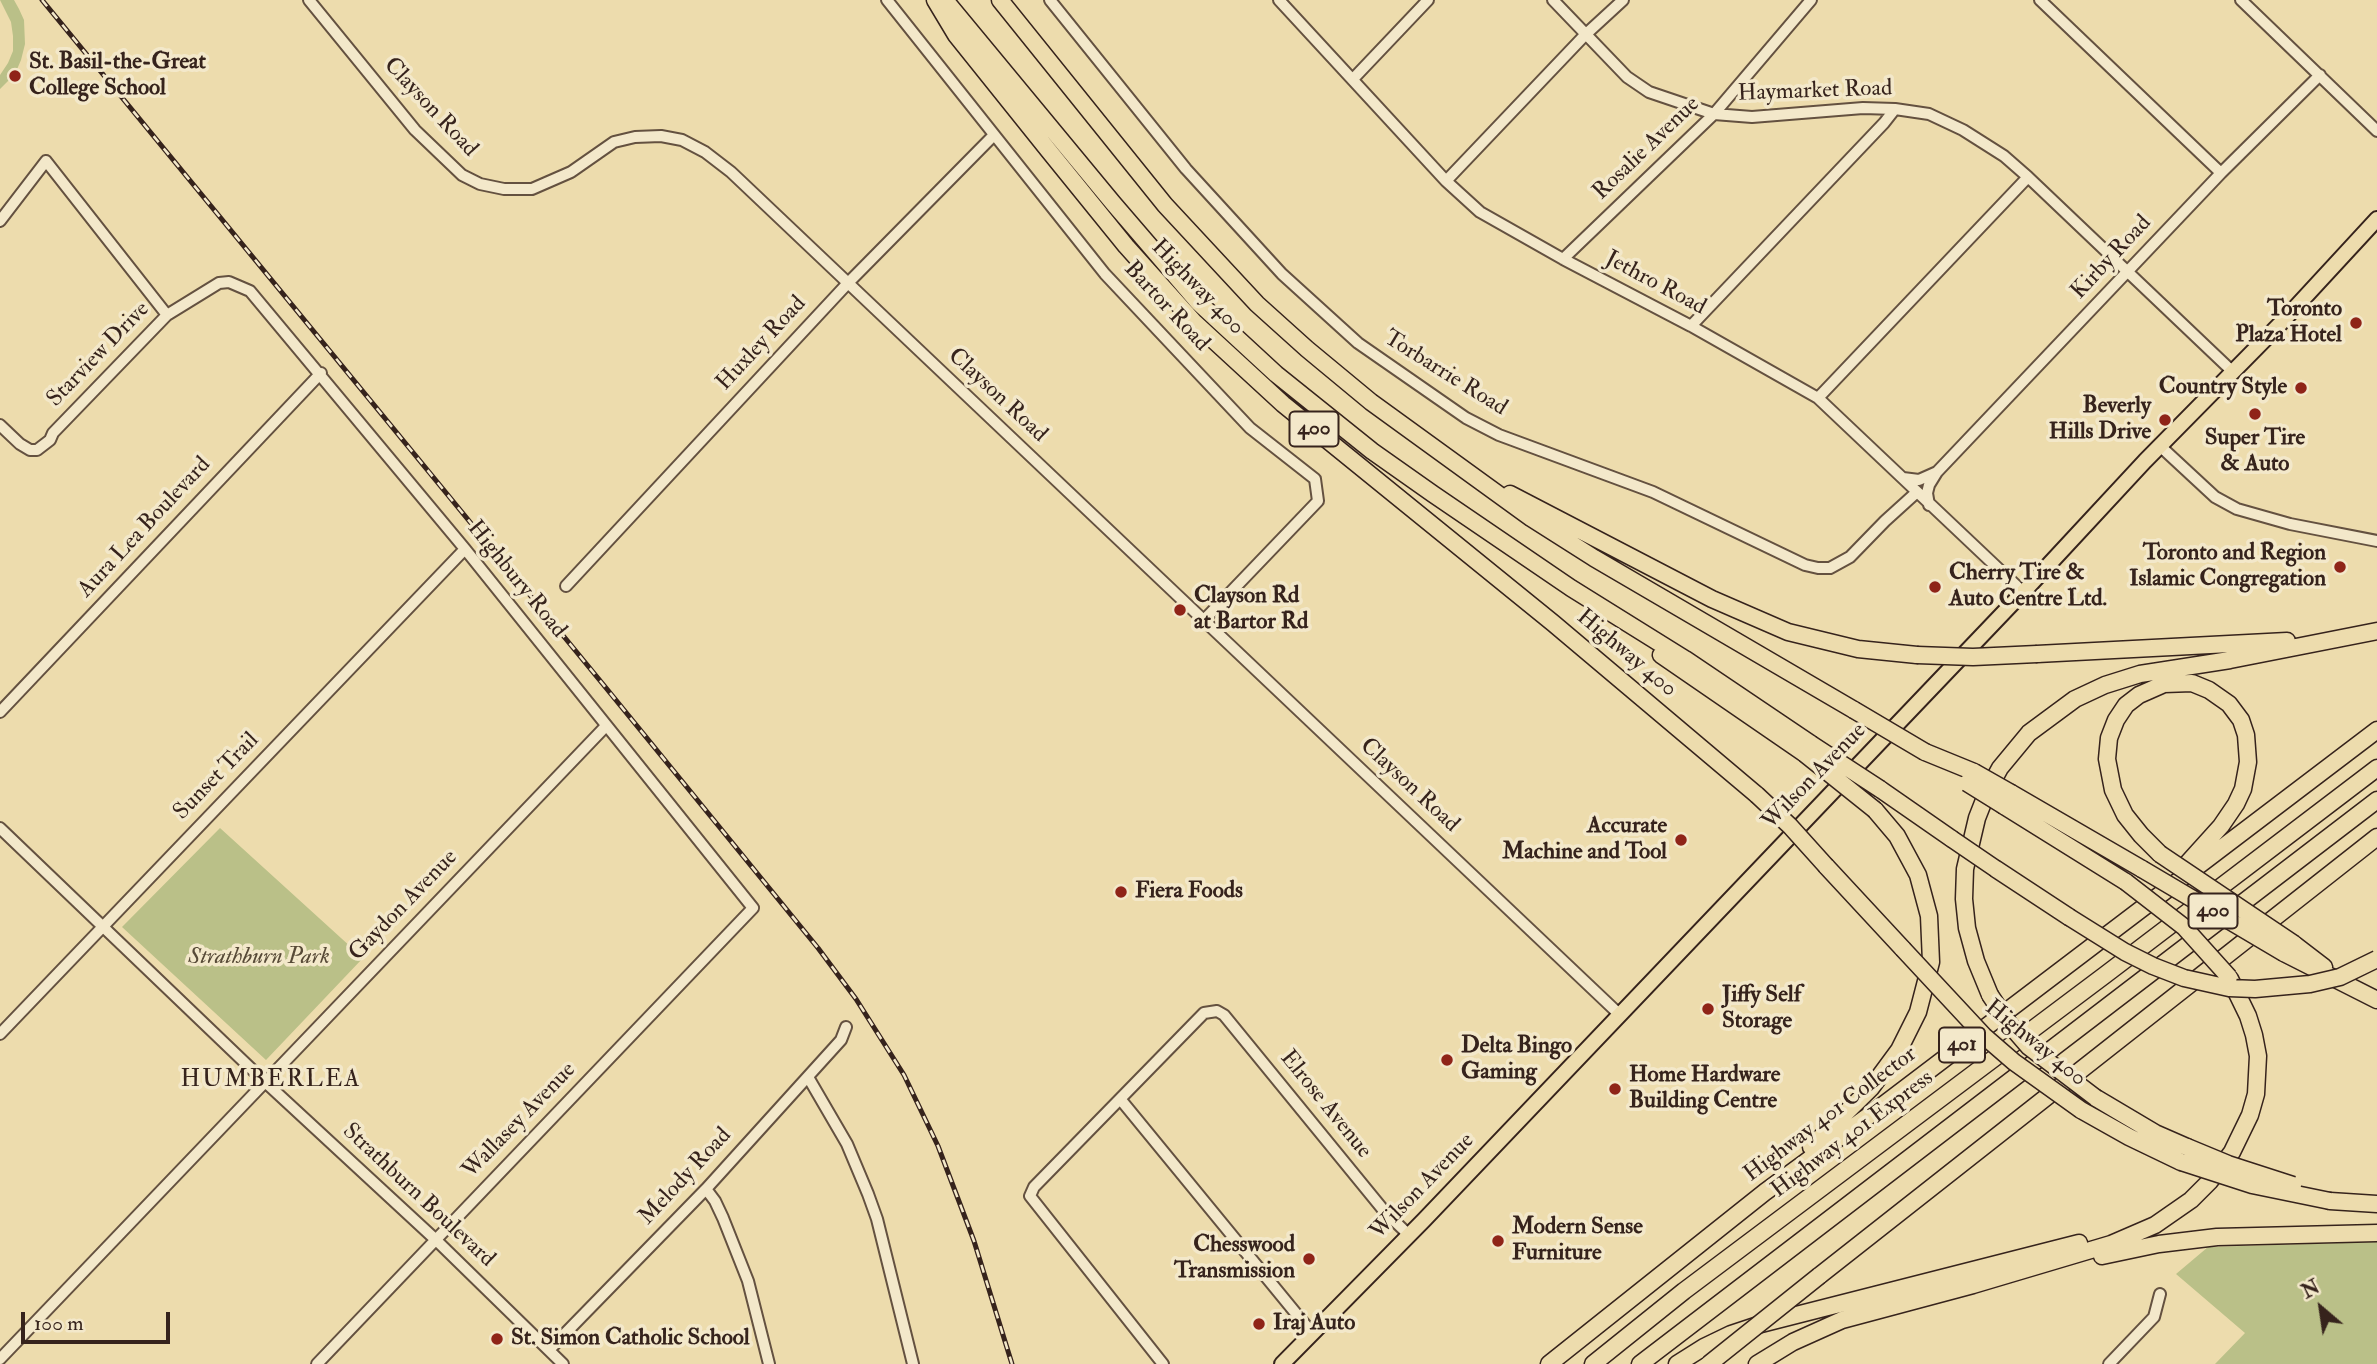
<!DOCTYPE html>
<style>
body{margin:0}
#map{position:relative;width:2377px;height:1364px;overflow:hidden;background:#eddcad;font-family:"IM FELL Double Pica",serif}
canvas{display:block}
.north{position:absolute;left:2286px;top:1273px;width:70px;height:70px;-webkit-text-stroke:5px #f3e8ca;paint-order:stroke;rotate:331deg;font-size:19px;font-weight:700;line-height:28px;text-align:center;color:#36231c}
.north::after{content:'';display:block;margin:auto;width:24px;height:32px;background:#36231c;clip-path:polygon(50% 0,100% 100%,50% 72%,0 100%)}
.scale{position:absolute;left:21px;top:1312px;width:149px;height:32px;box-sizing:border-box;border:4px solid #36231c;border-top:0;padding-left:9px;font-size:21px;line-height:24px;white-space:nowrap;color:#36231c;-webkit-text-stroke:5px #f3e8ca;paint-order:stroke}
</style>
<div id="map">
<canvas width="2377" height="1364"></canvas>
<div class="north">N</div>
<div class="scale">100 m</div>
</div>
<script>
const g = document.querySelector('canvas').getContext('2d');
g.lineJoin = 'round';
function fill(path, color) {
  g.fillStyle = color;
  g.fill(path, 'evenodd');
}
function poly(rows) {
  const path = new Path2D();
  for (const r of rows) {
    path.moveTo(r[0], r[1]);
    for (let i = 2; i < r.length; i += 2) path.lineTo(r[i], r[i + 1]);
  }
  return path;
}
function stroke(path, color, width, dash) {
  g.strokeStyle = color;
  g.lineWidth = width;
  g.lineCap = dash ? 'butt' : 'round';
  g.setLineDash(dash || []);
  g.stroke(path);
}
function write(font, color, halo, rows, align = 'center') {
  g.font = font + ' "IM FELL Double Pica",serif';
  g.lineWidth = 7;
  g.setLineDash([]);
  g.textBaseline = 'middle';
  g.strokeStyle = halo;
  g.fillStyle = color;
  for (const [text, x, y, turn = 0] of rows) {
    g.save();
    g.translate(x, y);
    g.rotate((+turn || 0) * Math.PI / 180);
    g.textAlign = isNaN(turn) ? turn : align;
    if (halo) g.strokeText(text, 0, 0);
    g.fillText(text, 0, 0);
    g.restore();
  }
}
const green = poly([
 [0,0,14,0,19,9,24,20,25,44,21,60,15,74,0,89,0,75,8,63,13,51,13,36,11,22],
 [220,828,363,958,266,1060,122,927],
 [2377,1242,2377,1364,2215,1364,2245,1333,2176,1274,2208,1247]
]);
const minor = poly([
 [309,0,415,130,462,175,480,184,504,189,532,189,571,172,614,142,635,137,661,136,682,140,705,152,731,172,1619,1014],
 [887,0,1105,274,1250,428,1315,479,1318,501,1204,620],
 [1050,0,1186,169,1282,274,1358,343,1466,418,1499,435,1653,492,1805,565,1818,568,1830,568,1850,557,1885,521,1917,492],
 [1279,0,1446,181,1480,212,1563,259,1691,326,1818,398,2023,592],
 [1553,0,1627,77,1649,92,1714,114,1752,117,1863,108,1895,109,1929,114,1963,130,2004,156,2028,177,2233,372],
 [2040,0,2221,173],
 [2241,0,2377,131],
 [1353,79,1428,0],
 [1446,181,1585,35,1623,0],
 [0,221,46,161,167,315],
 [1563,259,1714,114,1811,0],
 [1691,326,1884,123,1895,109],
 [1818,398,2028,177],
 [0,425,20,444,30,450,37,450,50,440,53,433,167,315,219,283,229,282,250,291,465,549,753,908,317,1364],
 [2160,446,2215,497,2237,509,2290,524,2377,541],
 [1903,478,1919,480,1937,472],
 [1929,505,1927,493,1929,485,1937,472,2221,173,2320,75],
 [566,586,848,283,994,135],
 [0,712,321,373],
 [0,828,264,1081,436,1240,563,1364],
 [0,1034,465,549],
 [808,1077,847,1144,868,1194,877,1219,913,1364],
 [1121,1100,1312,1333],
 [706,1189,715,1201,723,1218,748,1281,769,1364],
 [549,1350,706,1189,841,1040,846,1027],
 [0,1359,606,726],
 [1163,1364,1030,1196,1034,1187,1204,1013,1217,1011,1224,1015,1385,1212,1409,1235],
 [2109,1364,2154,1317,2160,1294]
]);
const major = poly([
 [1282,1364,1424,1220,2029,586,2145,461,2281,323,2377,219]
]);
const highway = poly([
 [935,0,956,35,1049,151,1126,246,1195,323,1283,404,1553,623,1757,795],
 [945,0,1113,203,1198,302,1276,374,1372,451,1433,494,1571,588,1685,659,1811,744],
 [1000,0,1165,205,1257,304,1307,349,1371,402,1531,518,1594,558,1854,710],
 [1510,494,1712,599,1788,632,1858,649,1917,655],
 [2037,654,2287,641],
 [1661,655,1805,754],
 [1925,752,1974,772],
 [1880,789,1952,839],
 [2011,793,2142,869],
 [2004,806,2126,882],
 [2160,854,2141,835,2125,815,2113,790,2107,759,2109,738,2116,720,2126,705,2139,695,2164,684,2192,683,2209,690,2229,704,2241,720,2246,735,2248,762,2243,789,2236,804,2221,826,2184,867],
 [1826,866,1903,949],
 [1996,869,2069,917],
 [2294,944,2324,967],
 [2284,953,2377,1000],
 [1990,995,1976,961,1967,928,1964,899,1965,869,1977,818,1988,790,2000,768,2029,733,2075,699,2105,685,2140,674,2230,660,2377,631],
 [2096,1098,2155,1133,2187,1147],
 [2081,1110,2129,1137,2181,1162],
 [1811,1147,1871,1088,1899,1050,1918,1012,1931,962,1929,916,1918,875,1897,836,1875,810],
 [2330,1201,2377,1204],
 [2102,1256,2159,1244,2217,1237,2377,1233],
 [1819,1276,2377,837],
 [1549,1364,1765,1192,1878,1109,2377,730],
 [1593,1364,1684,1291,2105,975,2377,768],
 [1640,1364,2377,800],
 [1677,1364,1704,1347,1731,1334,1761,1324,2079,1243],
 [1757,1364,1793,1342,1842,1320,1973,1285,2111,1244,2155,1225,2191,1200,2210,1181,2232,1152,2250,1115,2256,1094,2258,1056,2254,1035,2248,1016,2230,979]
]);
const rail = poly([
 [42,0,602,683,818,948,856,999,904,1075,938,1146,974,1241,1012,1364]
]);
const highwayBridge = poly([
 [1917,655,1973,657,2037,654],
 [1854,710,1925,752],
 [1811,744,1880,789],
 [1805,754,1875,810],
 [1974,772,2011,793],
 [1967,783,2004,806],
 [1757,795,1790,826,1826,866],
 [1952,839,1996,869],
 [2160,854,2294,944],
 [2142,869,2284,953],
 [2126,882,2184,927,2229,977],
 [2069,917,2125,952,2153,966,2184,978,2229,988,2255,989,2310,984,2340,977,2377,959],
 [1903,949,1984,1036,2014,1062,2081,1110],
 [1990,995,2010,1025,2029,1047,2096,1098],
 [2187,1147,2228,1164,2293,1185],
 [2181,1162,2252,1185,2330,1201],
 [1709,1364,1819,1276]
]);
const markers = [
 [15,76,7,"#8f2418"],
 [2356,323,7,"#8f2418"],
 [2301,388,7,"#8f2418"],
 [2255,414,7,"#8f2418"],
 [2165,420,7,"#8f2418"],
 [2340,567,7,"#8f2418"],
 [1935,587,7,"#8f2418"],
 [1180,610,7,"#8f2418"],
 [1681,840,7,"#8f2418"],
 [1121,892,7,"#8f2418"],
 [1708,1009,7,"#8f2418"],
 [1447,1060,7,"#8f2418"],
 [1615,1089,7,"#8f2418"],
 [1498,1241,7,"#8f2418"],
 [1309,1259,7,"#8f2418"],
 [1259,1324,7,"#8f2418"],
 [497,1339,7,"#8f2418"]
];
const shields = [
 [1314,429,49],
 [2213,911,49],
 [1962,1045,46]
];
const shieldNames = [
 ["400",1314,429],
 ["400",2213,911],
 ["401",1962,1045]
];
const poiNames = [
 ["St. Basil-the-Great",29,63],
 ["College School",29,89],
 ["Toronto",2342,310,"right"],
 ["Plaza Hotel",2342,336,"right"],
 ["Country Style",2287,388,"right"],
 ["Beverly",2151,407,"right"],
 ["Hills Drive",2151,433,"right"],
 ["Super Tire",2255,439,"center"],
 ["& Auto",2255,465,"center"],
 ["Toronto and Region",2326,554,"right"],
 ["Islamic Congregation",2326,580,"right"],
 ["Cherry Tire &",1949,574],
 ["Auto Centre Ltd.",1949,600],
 ["Clayson Rd",1194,597],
 ["at Bartor Rd",1194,623],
 ["Accurate",1667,827,"right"],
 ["Machine and Tool",1667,853,"right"],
 ["Fiera Foods",1135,892],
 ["Jiffy Self",1722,996],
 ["Storage",1722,1022],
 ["Delta Bingo",1461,1047],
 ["Gaming",1461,1073],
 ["Home Hardware",1629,1076],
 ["Building Centre",1629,1102],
 ["Modern Sense",1512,1228],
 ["Furniture",1512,1254],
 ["Chesswood",1295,1246,"right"],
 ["Transmission",1295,1272,"right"],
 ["Iraj Auto",1273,1324],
 ["St. Simon Catholic School",511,1339]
];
const streetNames = [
 ["Haymarket Road",1815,92,-2],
 ["Clayson Road",430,108,47],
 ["Rosalie Avenue",1647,149,-44],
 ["Kirby Road",2112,258,-47],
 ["Jethro Road",1655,284,28],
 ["Highway 400",1197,288,46],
 ["Bartor Road",1166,307,47],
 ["Huxley Road",762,344,-47],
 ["Starview Drive",99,355,-46],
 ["Torbarrie Road",1445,374,32],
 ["Clayson Road",997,396,43],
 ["Aura Lea Boulevard",145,528,-47],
 ["Highbury Road",516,580,51],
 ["Highway 400",1626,654,40],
 ["Sunset Trail",217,777,-46],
 ["Wilson Avenue",1815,777,-46],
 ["Clayson Road",1409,786,43],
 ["Gaydon Avenue",404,906,-46],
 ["Highway 400",2035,1044,39],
 ["Elrose Avenue",1325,1105,51],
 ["Highway 401 Collector",1831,1115,-37],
 ["Wallasey Avenue",520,1121,-46],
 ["Highway 401 Express",1853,1135,-37],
 ["Melody Road",686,1177,-47],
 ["Wilson Avenue",1423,1187,-46],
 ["Strathburn Boulevard",418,1196,43]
];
const parkNames = [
 ["Strathburn Park",259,958]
];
const neighbourhoodNames = [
 ["HUMBERLEA",271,1081]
];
fill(green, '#bac088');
stroke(minor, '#645140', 14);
stroke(major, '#36231c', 18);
stroke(highway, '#36231c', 19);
stroke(minor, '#f3e8ca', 10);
stroke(major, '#eddcad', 14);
stroke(highway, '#eddcad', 16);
stroke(rail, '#36231c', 5);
stroke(rail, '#f3e8ca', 2.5, [8]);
stroke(highwayBridge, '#36231c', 19, []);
stroke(highwayBridge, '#eddcad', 16);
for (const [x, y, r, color] of markers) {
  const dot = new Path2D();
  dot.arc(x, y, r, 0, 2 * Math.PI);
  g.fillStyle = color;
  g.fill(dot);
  stroke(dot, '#f3e8ca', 2.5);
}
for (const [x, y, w] of shields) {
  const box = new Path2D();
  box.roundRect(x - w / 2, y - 17.5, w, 35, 5);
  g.fillStyle = '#f3e8ca';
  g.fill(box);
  stroke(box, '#36231c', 2);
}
write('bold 21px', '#36231c', null, shieldNames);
write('bold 23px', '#36231c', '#f3e8ca', poiNames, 'left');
write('23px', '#36231c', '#f3e8ca', streetNames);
write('italic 23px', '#574a37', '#f3e8ca', parkNames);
g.letterSpacing = '2px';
write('24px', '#36231c', '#f3e8ca', neighbourhoodNames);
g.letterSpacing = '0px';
</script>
